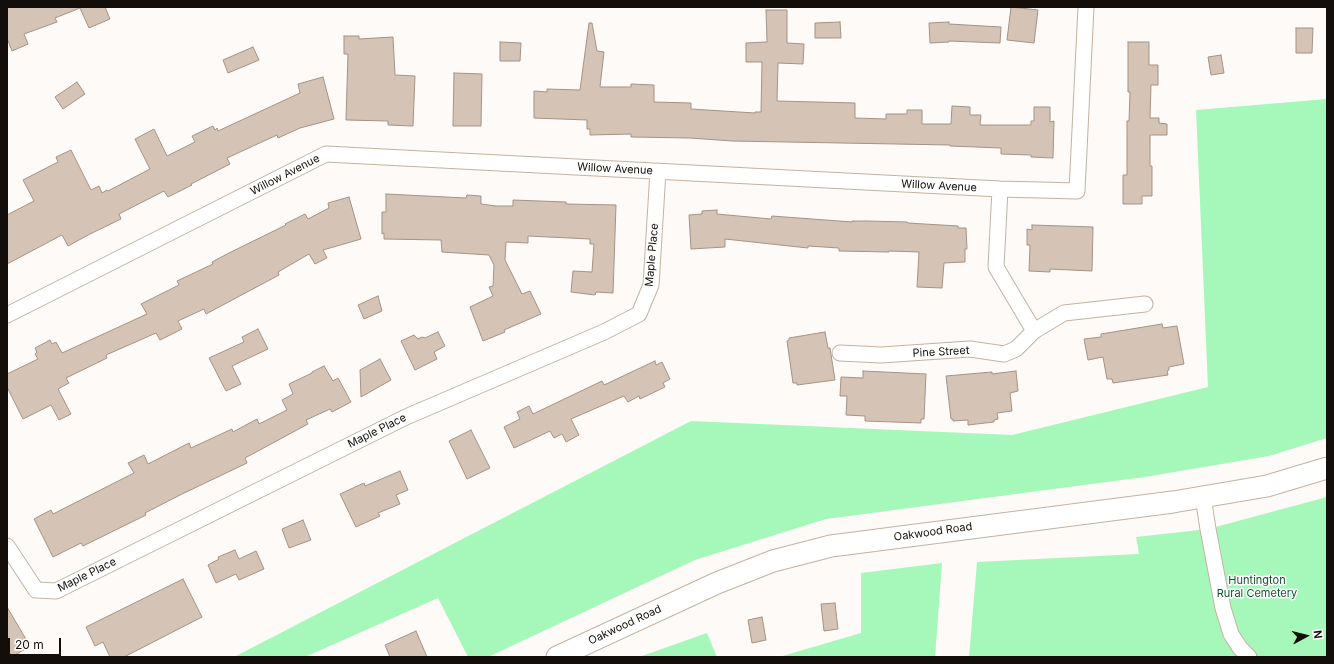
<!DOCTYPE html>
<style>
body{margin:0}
#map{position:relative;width:1334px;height:664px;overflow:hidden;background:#fefaf7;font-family:Inter,sans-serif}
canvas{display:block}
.frame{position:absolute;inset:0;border:8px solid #130e09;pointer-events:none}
.north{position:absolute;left:1286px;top:616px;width:40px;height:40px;-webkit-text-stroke:3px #fff;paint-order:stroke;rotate:83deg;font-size:11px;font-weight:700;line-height:16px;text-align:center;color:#130e09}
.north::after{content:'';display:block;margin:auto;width:14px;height:18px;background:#130e09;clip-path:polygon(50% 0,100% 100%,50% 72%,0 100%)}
.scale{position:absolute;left:8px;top:638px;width:53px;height:18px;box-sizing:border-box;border:2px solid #130e09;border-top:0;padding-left:5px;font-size:12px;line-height:14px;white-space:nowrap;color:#130e09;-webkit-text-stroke:3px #fff;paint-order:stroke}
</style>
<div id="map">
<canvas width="1334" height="664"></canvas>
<div class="frame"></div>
<div class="north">N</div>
<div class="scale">20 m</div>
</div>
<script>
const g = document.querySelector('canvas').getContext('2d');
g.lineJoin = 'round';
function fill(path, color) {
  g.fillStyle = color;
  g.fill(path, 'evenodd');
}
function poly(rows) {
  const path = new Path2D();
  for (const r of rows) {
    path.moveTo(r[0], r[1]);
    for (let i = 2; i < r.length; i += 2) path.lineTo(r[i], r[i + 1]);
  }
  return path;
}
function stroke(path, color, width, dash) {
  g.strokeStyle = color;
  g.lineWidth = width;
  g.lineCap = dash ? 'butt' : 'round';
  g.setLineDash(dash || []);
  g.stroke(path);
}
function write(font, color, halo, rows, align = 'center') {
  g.font = font + ' Inter,sans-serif';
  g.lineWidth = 3;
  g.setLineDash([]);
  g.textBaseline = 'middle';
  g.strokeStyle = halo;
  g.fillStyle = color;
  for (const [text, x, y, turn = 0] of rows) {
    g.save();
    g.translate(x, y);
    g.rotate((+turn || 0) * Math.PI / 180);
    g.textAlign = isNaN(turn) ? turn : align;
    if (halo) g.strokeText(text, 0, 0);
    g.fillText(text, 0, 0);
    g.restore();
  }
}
const green = poly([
 [1327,99,1327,438,1269,456,1145,477,826,519,695,560,488,657,468,657,438,598,305,657,234,657,691,421,1012,435,1208,387,1196,110],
 [1327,497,1327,657,969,657,977,562,1139,554,1136,537,1208,529],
 [942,563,935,657,779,657,861,633,861,573],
 [707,633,717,657,639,657]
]);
const building = poly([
 [7,7,105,7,110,19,89,28,80,8,55,18,57,22,24,34,28,44,12,51,7,38,7,7],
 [1011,7,1038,10,1034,43,1007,40,1011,7],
 [766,10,787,10,787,43,804,44,803,64,778,63,777,101,855,103,855,118,886,119,886,114,907,114,907,110,922,110,922,124,951,124,952,106,970,107,970,115,981,115,980,125,1031,125,1031,121,1034,121,1034,107,1050,107,1050,122,1054,121,1053,158,1031,157,1031,155,1001,154,1001,148,950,146,950,145,732,141,690,138,631,137,631,134,590,135,590,129,587,129,587,120,534,118,534,91,547,92,547,89,580,90,589,23,592,23,597,51,604,52,600,87,631,87,631,84,654,85,654,102,691,103,691,109,755,113,755,112,761,112,762,62,746,62,746,43,767,42,766,10],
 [840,22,841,38,815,38,815,23,840,22],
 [949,22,949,24,1001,27,1000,43,949,41,949,42,930,43,929,23,949,22],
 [1296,28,1313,28,1312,53,1296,53,1296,28],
 [344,36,359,36,359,39,393,37,395,75,415,76,413,126,388,125,388,121,346,120,348,54,344,54,344,36],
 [500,42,521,43,520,61,500,61,500,42],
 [1128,42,1149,42,1149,65,1158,65,1158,85,1151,85,1150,118,1159,118,1159,123,1167,124,1167,135,1150,135,1150,166,1152,166,1152,196,1142,196,1142,204,1123,204,1123,175,1127,175,1127,121,1129,121,1130,92,1128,92,1128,42],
 [253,47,259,60,228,73,223,60,253,47],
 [1221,55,1224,73,1211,75,1208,57,1221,55],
 [454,73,482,74,481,126,453,126,454,73],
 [323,77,334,119,300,128,278,138,277,135,227,158,230,164,191,184,192,185,168,197,164,191,119,214,121,219,90,234,68,246,62,235,7,264,7,215,34,201,23,180,58,162,56,157,71,150,91,190,99,186,102,193,107,190,108,191,150,169,135,139,154,129,167,156,195,142,192,136,213,126,215,130,217,128,218,131,300,93,298,84,323,77],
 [77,82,85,94,63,109,55,97,77,82],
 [386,194,466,198,467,195,481,196,481,204,496,206,513,206,513,200,566,202,566,204,616,205,613,293,596,292,595,295,571,292,573,271,592,272,594,244,590,244,590,239,528,236,528,243,506,242,505,260,522,294,530,291,541,314,504,330,505,332,483,341,470,307,493,296,489,287,493,286,494,265,489,255,442,252,441,240,384,239,384,233,382,234,382,212,386,212,386,194],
 [349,197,361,239,323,250,327,258,315,264,309,254,278,272,279,275,206,314,204,309,178,321,182,329,160,340,156,333,106,355,107,358,66,378,69,383,58,389,71,414,59,420,51,405,23,419,7,387,7,374,38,359,35,354,37,352,35,348,50,340,52,344,56,342,62,353,147,314,141,304,179,285,177,281,213,264,212,262,231,252,286,225,285,224,305,214,308,219,329,208,328,203,349,197],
 [717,210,717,214,771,219,772,216,852,222,852,221,867,221,907,222,908,223,958,226,958,228,966,228,967,249,965,249,965,262,944,263,942,288,917,287,919,252,889,251,889,252,839,251,839,248,808,246,808,248,725,239,725,247,691,249,689,215,702,214,702,211,717,210],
 [1032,225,1093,227,1092,271,1050,269,1050,272,1029,271,1030,245,1027,245,1027,229,1032,230,1032,225],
 [378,296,382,311,364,319,358,305,378,296],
 [1162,324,1163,328,1177,326,1184,364,1169,367,1169,370,1167,371,1168,375,1113,383,1112,379,1107,379,1103,357,1088,360,1084,339,1101,337,1101,334,1162,324],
 [258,329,268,349,232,366,241,384,226,391,209,358,244,342,242,337,258,329],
 [438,332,445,346,434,352,437,359,415,370,401,341,414,335,418,339,422,337,425,338,438,332],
 [825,332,828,348,830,348,835,380,797,385,797,383,793,383,787,341,789,340,789,338,825,332],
 [380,359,391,380,361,397,360,370,380,359],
 [655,361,656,365,662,362,670,379,663,383,665,387,640,399,639,396,628,402,624,396,571,419,579,435,566,442,562,434,554,438,550,431,514,448,504,427,520,419,517,412,529,406,533,414,602,381,604,385,655,361],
 [324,366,333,381,338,378,351,402,332,412,330,409,306,420,308,424,245,458,247,463,180,495,145,513,146,515,83,546,81,543,53,557,34,519,51,510,53,514,134,473,128,463,144,455,148,464,189,443,191,448,232,429,233,432,257,419,259,424,287,410,282,400,293,394,289,384,312,373,312,372,324,366],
 [863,371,926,374,924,419,921,419,921,423,865,421,865,416,846,415,847,396,840,396,841,377,863,378,863,371],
 [1016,371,1018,391,1010,393,1012,411,997,413,998,419,994,420,994,422,968,425,968,420,953,421,953,419,951,419,946,376,992,372,992,374,1016,371],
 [471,430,490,468,467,479,449,441,471,430],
 [400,471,408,490,396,495,400,504,378,513,380,516,356,527,340,494,364,483,365,486,400,471],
 [303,520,311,540,289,548,282,529,303,520],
 [235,550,239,559,256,551,264,569,239,580,236,574,216,583,208,565,219,559,218,557,235,550],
 [183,579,202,617,124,657,110,657,103,642,95,646,86,627,183,579],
 [835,603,838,629,824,631,821,604,835,603],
 [7,607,30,646,12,657,7,649,7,607],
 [762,617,766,640,752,643,748,620,762,617],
 [416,631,427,657,390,657,385,645,416,631]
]);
const street = poly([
 [1000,189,996,267,1034,331],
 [7,315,326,154,1000,189,1077,191,1086,7],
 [840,353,881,355,970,349,1004,354,1016,349,1034,331,1064,313,1145,304],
 [1203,497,1208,529,1223,608,1231,634,1240,648,1249,657],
 [7,546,36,590,56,591,406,417,604,332,639,314,651,285,658,171]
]);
const secondary = poly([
 [557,657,717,583,773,561,831,546,1173,502,1267,486,1327,468]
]);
const streetNames = [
 ["Willow Avenue",615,169,3],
 ["Willow Avenue",285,175,-27],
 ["Willow Avenue",939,186,3],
 ["Maple Place",652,255,-85],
 ["Pine Street",941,352,-3],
 ["Maple Place",377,431,-26],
 ["Oakwood Road",933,532,-8],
 ["Maple Place",87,575,-26],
 ["Oakwood Road",625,625,-25]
];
const parkNames = [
 ["Huntington",1257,581],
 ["Rural Cemetery",1257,594]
];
fill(green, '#a6f7ba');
fill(building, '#d5c4b5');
stroke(building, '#a39385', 1);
stroke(street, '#c2b2a3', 17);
stroke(secondary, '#c2b2a3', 23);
stroke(street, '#fff', 15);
stroke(secondary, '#fff', 21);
write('11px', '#130e09', '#fff', streetNames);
write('11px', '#0f522a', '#fff', parkNames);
</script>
